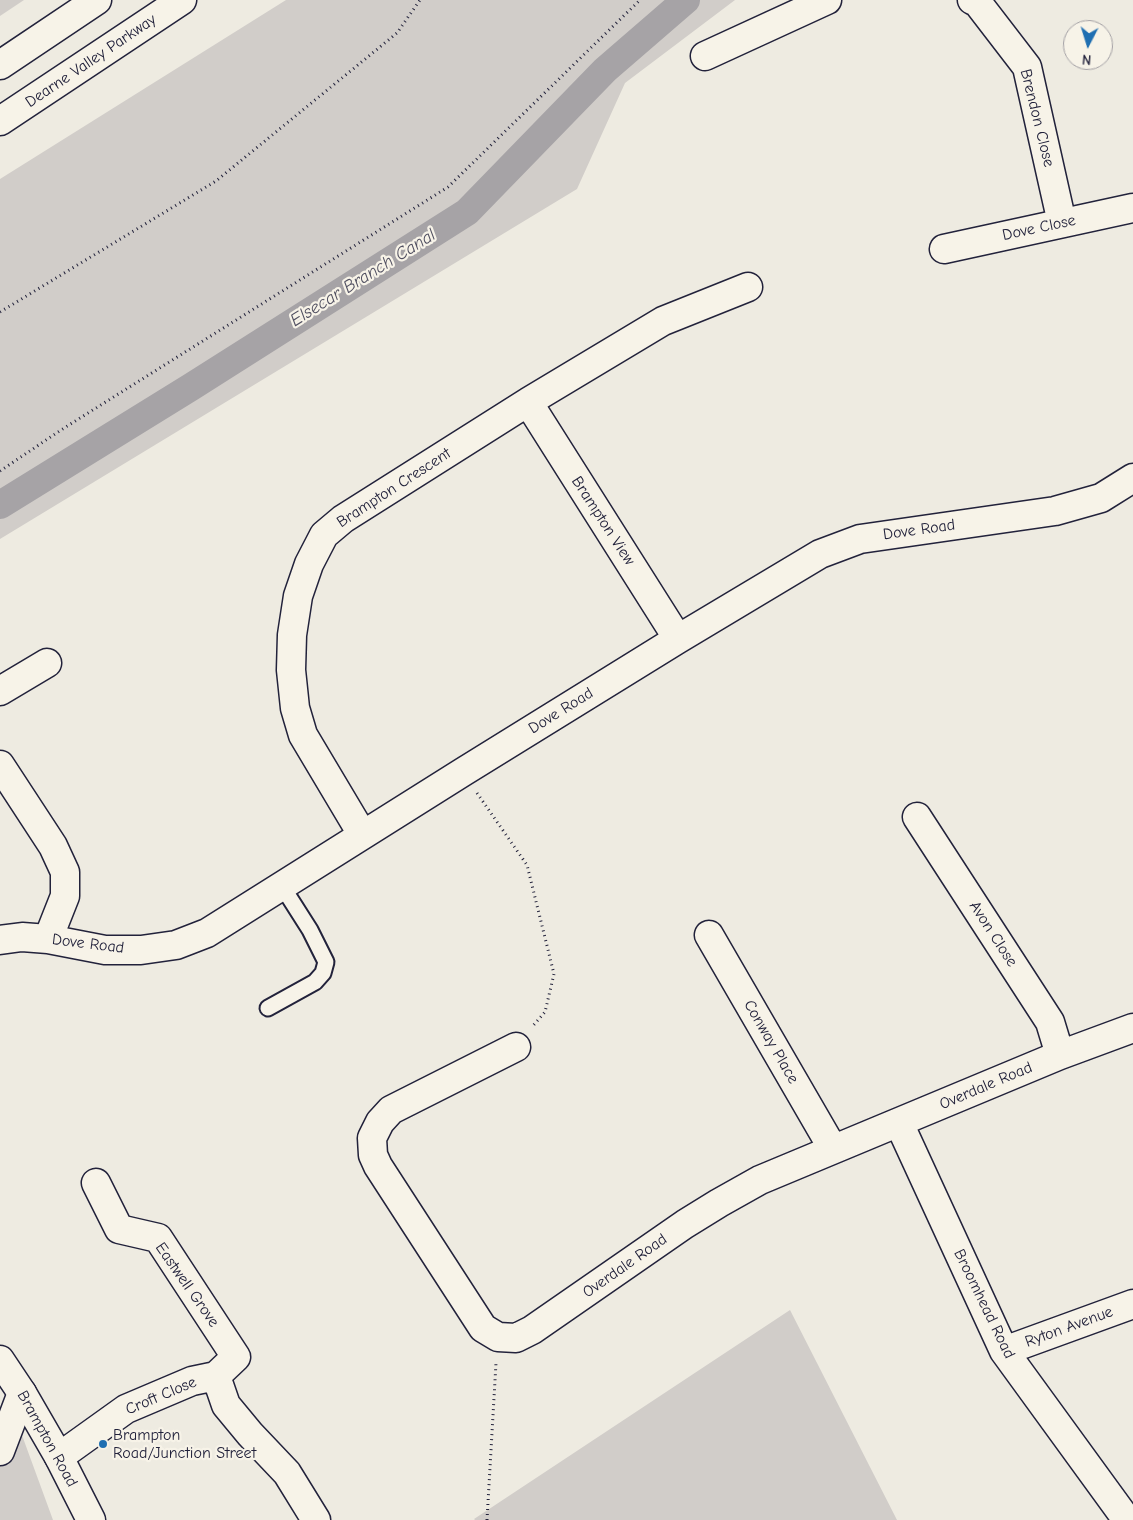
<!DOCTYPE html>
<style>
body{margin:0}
#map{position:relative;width:1133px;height:1520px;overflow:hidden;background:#eeebe1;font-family:"Comic Neue",sans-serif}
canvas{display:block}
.north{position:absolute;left:1063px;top:20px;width:50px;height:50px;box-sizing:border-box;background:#f7f3e8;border:1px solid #a29fa3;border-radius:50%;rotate:185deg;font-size:14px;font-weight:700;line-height:20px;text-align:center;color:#22223b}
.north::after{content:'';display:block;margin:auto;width:18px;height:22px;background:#1f6fb2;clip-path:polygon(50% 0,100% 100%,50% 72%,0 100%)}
</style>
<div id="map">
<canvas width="1133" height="1520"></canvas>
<div class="north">N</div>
</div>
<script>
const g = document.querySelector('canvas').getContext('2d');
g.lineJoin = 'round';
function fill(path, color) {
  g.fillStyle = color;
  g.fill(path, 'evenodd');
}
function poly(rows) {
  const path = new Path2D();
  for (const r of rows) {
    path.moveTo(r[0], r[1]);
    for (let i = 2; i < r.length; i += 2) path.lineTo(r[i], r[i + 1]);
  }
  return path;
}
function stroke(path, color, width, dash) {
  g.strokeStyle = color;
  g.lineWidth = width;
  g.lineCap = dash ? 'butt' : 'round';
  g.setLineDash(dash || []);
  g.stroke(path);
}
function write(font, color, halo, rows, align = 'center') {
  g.font = font + ' "Comic Neue",sans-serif';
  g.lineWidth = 4.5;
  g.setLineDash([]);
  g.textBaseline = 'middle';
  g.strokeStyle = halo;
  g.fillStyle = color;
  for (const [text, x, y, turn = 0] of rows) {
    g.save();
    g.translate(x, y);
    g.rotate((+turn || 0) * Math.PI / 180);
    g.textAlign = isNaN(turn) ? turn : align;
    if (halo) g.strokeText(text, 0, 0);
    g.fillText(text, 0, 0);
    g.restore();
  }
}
const green = poly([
 [0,0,24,0,0,16],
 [286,0,735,0,625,83,577,189,0,539,0,179],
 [790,1310,897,1520,475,1520,474,1519],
 [8,1397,53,1520,0,1520,0,1418]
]);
const canal = poly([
 [0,505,191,387,467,212,605,70,686,0]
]);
const path = poly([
 [0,312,216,181,397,33,420,0],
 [0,471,61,430,448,187,640,0],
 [477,793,527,865,554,974,545,1012,532,1027],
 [487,1520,496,1363]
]);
const lane = poly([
 [268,1008,315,982,323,973,326,962,310,930,282,886]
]);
const street = poly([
 [972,0,977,2,1027,67,1062,223],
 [705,56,827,0],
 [944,249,1133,208],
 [528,402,678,639],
 [0,691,47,663],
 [0,765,53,846,65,872,65,896,48,939],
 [917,817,1050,1022,1060,1055],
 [362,834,303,735,295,708,291,670,292,635,298,596,309,564,324,535,343,519,528,402,663,321,748,287],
 [709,935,833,1149],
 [0,940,22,937,48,939,105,950,141,950,176,945,207,933,463,772,678,639,820,554,860,539,1055,511,1101,498,1133,478],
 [516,1047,391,1110,380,1122,372,1138,373,1155,378,1166,483,1328,498,1337,516,1338,532,1330,685,1224,719,1203,760,1180,1060,1055,1133,1028],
 [899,1123,1004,1351,1127,1520],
 [96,1183,119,1229,158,1238,236,1357,216,1376],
 [1004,1351,1133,1304],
 [216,1376,226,1405,250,1434,287,1473,316,1520],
 [0,1451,22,1393],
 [59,1457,126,1409,192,1381,216,1376]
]);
const secondary = poly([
 [0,1360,22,1393,59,1457,91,1520]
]);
const highway = poly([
 [0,65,97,0],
 [0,121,182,0]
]);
const markers = [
 [103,1444,5,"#1f6fb2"]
];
const streetNames = [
 ["Dearne Valley Parkway",91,61,-34],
 ["Brendon Close",1037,118,76],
 ["Dove Close",1039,228,-12],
 ["Brampton Crescent",394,488,-33],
 ["Brampton View",603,521,57],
 ["Dove Road",919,530,-8],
 ["Dove Road",561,711,-32],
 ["Avon Close",993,934,57],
 ["Dove Road",88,944,7],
 ["Conway Place",771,1042,60],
 ["Overdale Road",986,1086,-23],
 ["Overdale Road",625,1266,-35],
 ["Eastwell Grove",187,1285,55],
 ["Broomhead Road",984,1304,64],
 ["Ryton Avenue",1069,1327,-20],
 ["Croft Close",161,1396,-23],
 ["Brampton Road",47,1439,61]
];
const poiNames = [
 ["Brampton",113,1435],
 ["Road/Junction Street",113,1453]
];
const waterNames = [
 ["Elsecar Branch Canal",363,278,-32]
];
fill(green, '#d1cdc9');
stroke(canal, '#a6a3a6', 28);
stroke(lane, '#22223b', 19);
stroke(street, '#22223b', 31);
stroke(secondary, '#22223b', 31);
stroke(highway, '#22223b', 31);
stroke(path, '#22223b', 3, [1, 4]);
stroke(lane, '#f7f3e8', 15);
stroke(street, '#f7f3e8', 28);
stroke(secondary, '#f7f3e8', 28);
stroke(highway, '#f7f3e8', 28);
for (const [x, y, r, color] of markers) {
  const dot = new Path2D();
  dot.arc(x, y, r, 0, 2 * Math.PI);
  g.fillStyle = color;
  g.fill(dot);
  stroke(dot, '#f7f3e8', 2);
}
write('16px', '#22223b', '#f7f3e8', streetNames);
write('16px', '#22223b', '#f7f3e8', poiNames, 'left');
write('italic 18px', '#504f60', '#f7f3e8', waterNames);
</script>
